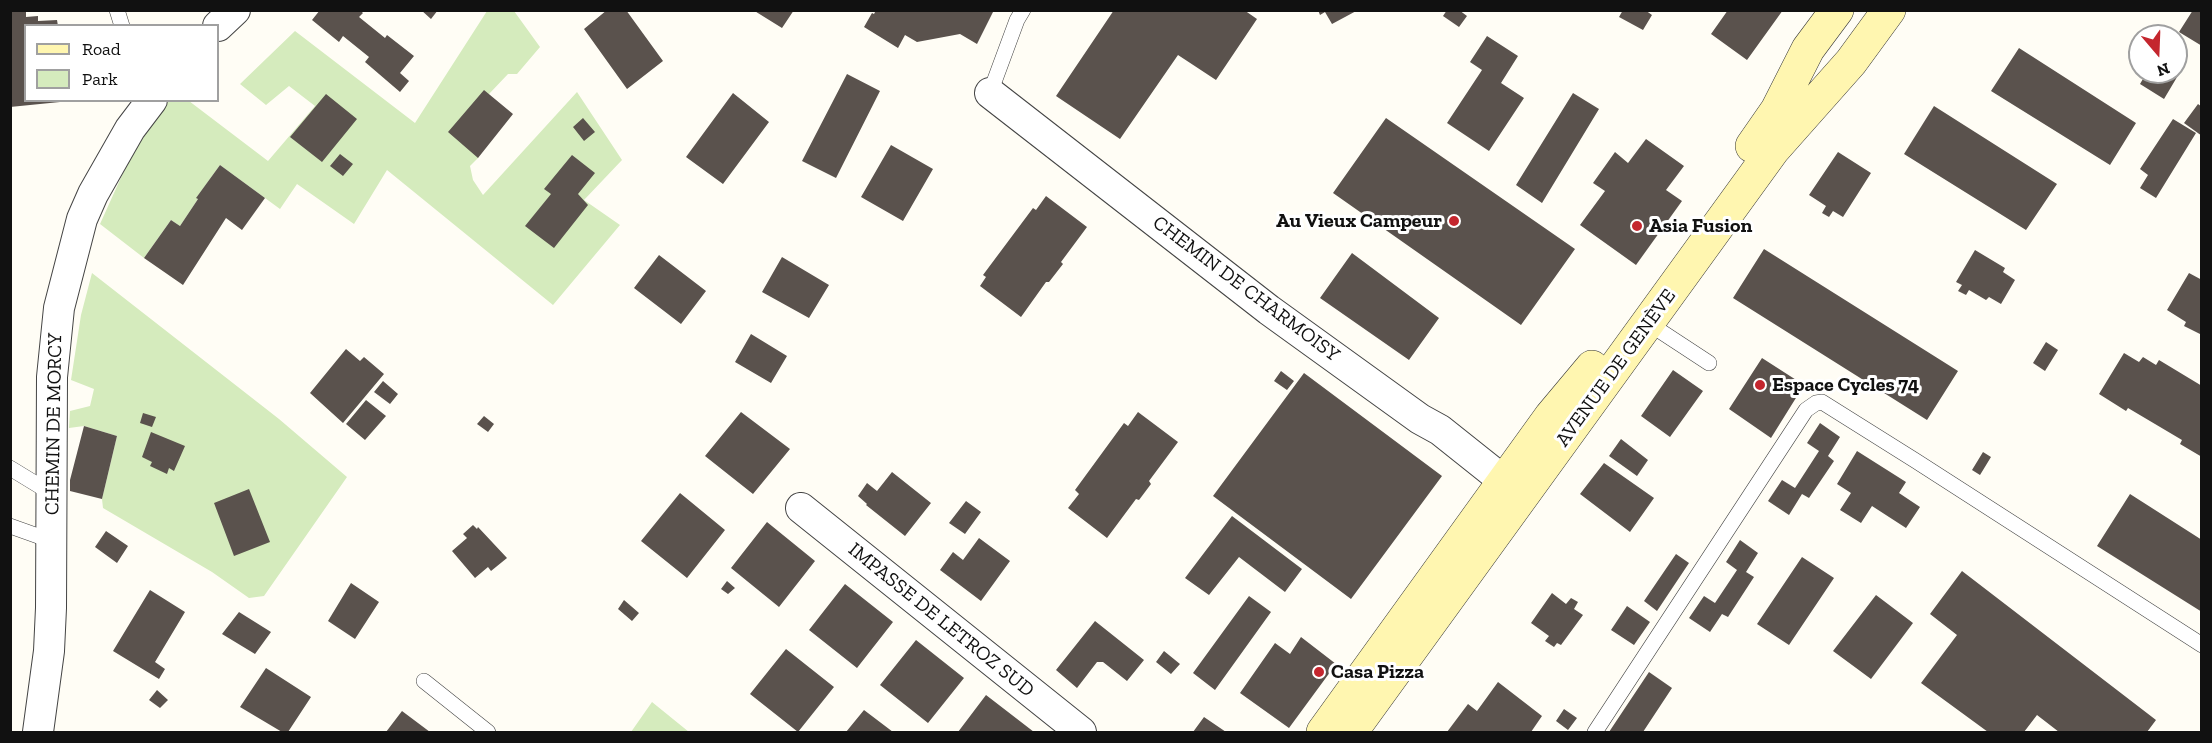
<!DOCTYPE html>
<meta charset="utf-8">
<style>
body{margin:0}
#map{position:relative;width:2212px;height:743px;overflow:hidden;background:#fffdf5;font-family:"Zilla Slab",serif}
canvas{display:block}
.frame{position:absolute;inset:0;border:12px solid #111;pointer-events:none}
.legend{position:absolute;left:24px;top:24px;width:195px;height:78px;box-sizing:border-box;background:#fff;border:2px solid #a0a0a0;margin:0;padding:8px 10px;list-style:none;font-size:18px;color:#111}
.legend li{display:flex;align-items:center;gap:12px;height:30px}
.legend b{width:30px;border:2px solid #a0a0a0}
.north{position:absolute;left:2128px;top:24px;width:60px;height:60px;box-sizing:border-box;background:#fff;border:2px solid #a0a0a0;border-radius:50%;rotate:161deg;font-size:16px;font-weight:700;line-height:24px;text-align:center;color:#111}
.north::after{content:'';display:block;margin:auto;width:21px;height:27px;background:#c4262e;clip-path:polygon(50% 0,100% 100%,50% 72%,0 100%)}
</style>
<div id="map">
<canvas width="2212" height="743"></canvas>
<div class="frame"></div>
<ul class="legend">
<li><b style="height:8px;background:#fff6b0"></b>Road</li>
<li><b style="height:16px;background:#d5ebbd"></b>Park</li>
</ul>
<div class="north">N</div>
</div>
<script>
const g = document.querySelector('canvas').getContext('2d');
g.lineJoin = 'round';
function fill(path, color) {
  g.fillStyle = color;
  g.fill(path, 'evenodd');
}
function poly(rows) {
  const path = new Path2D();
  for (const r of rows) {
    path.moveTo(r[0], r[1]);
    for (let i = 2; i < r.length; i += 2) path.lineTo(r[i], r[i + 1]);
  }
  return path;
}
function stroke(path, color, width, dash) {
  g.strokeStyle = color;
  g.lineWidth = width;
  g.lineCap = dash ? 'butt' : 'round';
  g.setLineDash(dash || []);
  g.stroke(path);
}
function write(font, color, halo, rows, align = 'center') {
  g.font = font + ' "Zilla Slab",serif';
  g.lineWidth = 6;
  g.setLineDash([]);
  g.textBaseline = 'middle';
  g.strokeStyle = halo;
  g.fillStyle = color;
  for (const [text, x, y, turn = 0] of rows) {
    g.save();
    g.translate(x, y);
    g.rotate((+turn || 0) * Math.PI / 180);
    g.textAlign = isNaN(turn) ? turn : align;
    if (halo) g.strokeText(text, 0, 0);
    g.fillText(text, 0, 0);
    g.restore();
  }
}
const green = poly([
 [487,11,514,11,540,47,517,74,508,74,489,94,478,158,470,166,473,180,483,195,577,92,622,160,584,200,620,225,553,305,387,170,354,224,297,184,280,209,220,165,197,197,198,199,180,226,171,220,144,258,100,224,128,162,159,112,169,101,189,101,268,161,315,106,289,86,266,105,240,84,295,31,415,123],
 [92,273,279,419,347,477,264,596,249,598,212,572,103,508,102,499,117,436,84,426,69,428,70,411,90,406,94,389,71,380,81,315],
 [652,702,689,732,631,732]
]);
const building = poly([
 [10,10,22,10,26,12,26,17,38,16,38,21,57,20,58,26,26,26,26,100,60,100,60,102,10,107],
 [320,10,360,10,363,13,359,17,385,38,387,35,414,56,400,73,409,81,400,92,365,62,369,57,343,36,339,42,312,20],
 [421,10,438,10,431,19],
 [607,10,626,10,663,61,627,89,584,29],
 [753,10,794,10,782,28],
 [876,10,991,10,993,12,977,44,960,34,917,42,905,35,898,48,864,27,872,13,874,14],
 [1114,10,1244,10,1257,19,1216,80,1178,55,1120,139,1056,96],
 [1318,10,1358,10,1332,24,1325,12,1320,15],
 [1447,10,1459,10,1467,16,1459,27,1443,16],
 [1623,10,1645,10,1652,15,1643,30,1619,17],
 [1728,10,1783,10,1747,60,1711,34],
 [2193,10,2202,10,2202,46,2179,32],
 [1487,36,1518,56,1501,83,1524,98,1489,151,1447,123,1482,70,1470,62],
 [2019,48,2136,123,2110,165,1991,91],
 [2176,56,2186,62,2164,99,2140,84,2147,72,2176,72],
 [847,74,880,91,836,178,802,161],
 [484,90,513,114,478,158,448,132],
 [733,93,769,122,723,184,686,157],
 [1573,93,1599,109,1542,203,1516,185],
 [326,94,357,119,322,162,290,137],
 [2198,104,2202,107,2202,136,2184,123],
 [1934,106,2057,184,2026,230,1904,154],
 [583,118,595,132,584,141,573,127],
 [1386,118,1575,249,1521,325,1333,193],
 [2173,119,2196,133,2156,198,2140,188,2148,175,2140,169],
 [1646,139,1684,166,1666,190,1682,201,1636,265,1580,225,1605,191,1593,183,1615,152,1628,163],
 [891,145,933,169,903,221,861,197],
 [1838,152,1871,173,1843,217,1833,211,1829,217,1822,213,1826,206,1809,195],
 [340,154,353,164,343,176,330,166],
 [572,155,595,173,578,194,588,205,554,248,525,226,551,194,544,189],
 [220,165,265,198,242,230,226,218,183,285,144,258,171,220,180,226,198,199,196,198],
 [1046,196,1087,227,1061,262,1063,264,1049,282,1046,282,1021,317,980,286,986,277,983,275,1033,208,1036,210],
 [1764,249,1958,371,1927,420,1733,298],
 [1975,250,2005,268,2003,272,2015,280,2001,304,1989,297,1986,300,1969,290,1966,295,1958,291,1962,285,1956,282],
 [1352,253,1439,318,1409,360,1320,298],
 [659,255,706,291,681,324,634,288],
 [782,257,829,285,809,318,762,292],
 [2189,273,2202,280,2202,335,2184,326,2186,322,2167,310],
 [751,334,787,356,771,383,735,362],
 [2046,342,2058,350,2045,371,2033,363],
 [346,349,360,361,364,357,384,374,343,423,310,393],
 [2124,353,2139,362,2143,357,2156,365,2159,360,2202,386,2202,457,2180,444,2182,440,2128,408,2126,411,2099,394],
 [1762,358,1804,385,1771,438,1729,409],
 [1673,370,1703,391,1670,437,1641,416],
 [1281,371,1294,381,1287,390,1274,381],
 [1304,373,1442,476,1351,599,1213,496],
 [383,381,398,394,390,404,374,392],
 [366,400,386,416,365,440,346,424],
 [741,412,790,449,753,494,705,456],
 [1138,412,1178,442,1149,481,1151,484,1139,500,1136,499,1107,538,1068,508,1079,494,1075,490,1124,423,1128,426],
 [143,413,156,417,152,427,140,423],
 [484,416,494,424,488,432,477,424],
 [1820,423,1840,437,1828,456,1834,461,1809,498,1802,494,1789,515,1768,501,1782,480,1795,488,1819,451,1807,443],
 [84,426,117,436,102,499,70,491,70,480],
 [151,432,185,446,174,471,169,468,167,474,150,466,152,462,142,457],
 [1621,439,1648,460,1637,476,1609,456],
 [1857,451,1906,482,1899,493,1920,507,1906,528,1872,506,1861,523,1840,510,1851,493,1837,484],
 [1983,452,1991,457,1980,475,1972,470],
 [1604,463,1654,498,1630,532,1580,494],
 [892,472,931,503,905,536,866,505,867,504,858,496,867,483,877,491],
 [249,489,270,542,234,556,214,503],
 [680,493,725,530,687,578,641,541],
 [2130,494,2202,540,2202,612,2097,546],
 [966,501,981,512,965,534,949,523],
 [1232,516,1302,569,1285,592,1239,557,1209,595,1185,578],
 [767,522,815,561,779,607,731,568],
 [473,525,477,529,478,527,507,558,491,571,488,567,475,578,452,551,467,538,463,534],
 [106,531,128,546,117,563,95,547],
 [979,538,1010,561,981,601,940,570,953,552,963,560],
 [1740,540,1758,553,1746,572,1754,577,1728,617,1722,614,1710,632,1689,618,1704,596,1715,603,1737,570,1726,562],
 [1676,554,1689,563,1657,611,1644,601],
 [1802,557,1834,578,1789,645,1757,624],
 [1962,571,2156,720,2147,732,2059,732,2037,715,2024,732,1988,732,1921,683,1957,635,1930,614],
 [727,581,735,588,728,594,721,589],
 [351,583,379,602,355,639,328,621],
 [845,584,893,622,857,668,809,630],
 [150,590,185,612,155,662,165,669,159,679,113,651],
 [1552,593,1566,604,1571,598,1578,602,1574,609,1583,615,1561,645,1557,643,1554,647,1545,641,1549,636,1531,623],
 [1876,595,1913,623,1871,679,1833,651],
 [1249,596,1271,612,1215,690,1193,673],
 [624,600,639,613,632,621,618,609],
 [1627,606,1650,622,1634,645,1611,630],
 [239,612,271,632,255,654,222,634],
 [1095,621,1144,660,1127,681,1103,662,1097,662,1077,688,1056,670],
 [1301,637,1336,664,1289,728,1240,693,1275,643,1290,654],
 [916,640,964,678,928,723,880,685],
 [786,649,834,687,798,732,750,694],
 [1164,651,1180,664,1171,674,1156,662],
 [266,668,311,697,288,732,282,732,240,707],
 [1649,672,1672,688,1643,732,1609,732],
 [1498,682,1542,716,1531,732,1447,732,1468,704,1477,711],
 [157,690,168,700,160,708,149,700],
 [986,695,1034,732,958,732],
 [1564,709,1577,718,1568,730,1556,721],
 [864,710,893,732,846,732],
 [402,711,430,732,386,732],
 [1204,717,1226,732,1193,732]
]);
const service = poly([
 [117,10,122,26],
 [990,93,1017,20,1023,10],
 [1648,323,1709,363],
 [10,468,51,493],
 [10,526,52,541],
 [424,681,488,732],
 [1595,732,1806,410,1816,403,1822,402,1916,461,2202,645]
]);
const minor = poly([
 [218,26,235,10],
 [990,93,1269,310,1420,419,1440,430,1504,481],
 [801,508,1081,732],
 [38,732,49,651,51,608,52,377,59,308,82,219,93,194,130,129,152,100]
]);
const secondary = poly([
 [1752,146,1777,110,1808,49,1837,10],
 [1323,732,1551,416,1592,367],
 [1351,732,1773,150,1851,62,1889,10]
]);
const markers = [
 [1454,221,6,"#c4262e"],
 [1637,226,6,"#c4262e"],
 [1760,385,6,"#c4262e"],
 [1319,672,6,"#c4262e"]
];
const poiNames = [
 ["Au Vieux Campeur",1442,221,"right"],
 ["Asia Fusion",1649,226],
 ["Espace Cycles 74",1772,385],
 ["Casa Pizza",1331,672]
];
const streetNames = [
 ["CHEMIN DE CHARMOISY",1246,289,37],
 ["AVENUE DE GENÈVE",1616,368,-54],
 ["CHEMIN DE MORCY",54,424,-89],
 ["IMPASSE DE LETROZ SUD",941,620,39]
];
fill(green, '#d5ebbd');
fill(building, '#5a524d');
stroke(service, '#444', 16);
stroke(minor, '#444', 32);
stroke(secondary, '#333', 34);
stroke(service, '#fff', 15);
stroke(minor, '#fff', 30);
stroke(secondary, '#fff6b0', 33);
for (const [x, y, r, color] of markers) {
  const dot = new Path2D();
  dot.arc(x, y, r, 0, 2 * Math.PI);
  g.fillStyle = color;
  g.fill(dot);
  stroke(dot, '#fff', 2);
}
write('bold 20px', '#111', '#fff', poiNames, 'left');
write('20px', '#111', '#fff', streetNames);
</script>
